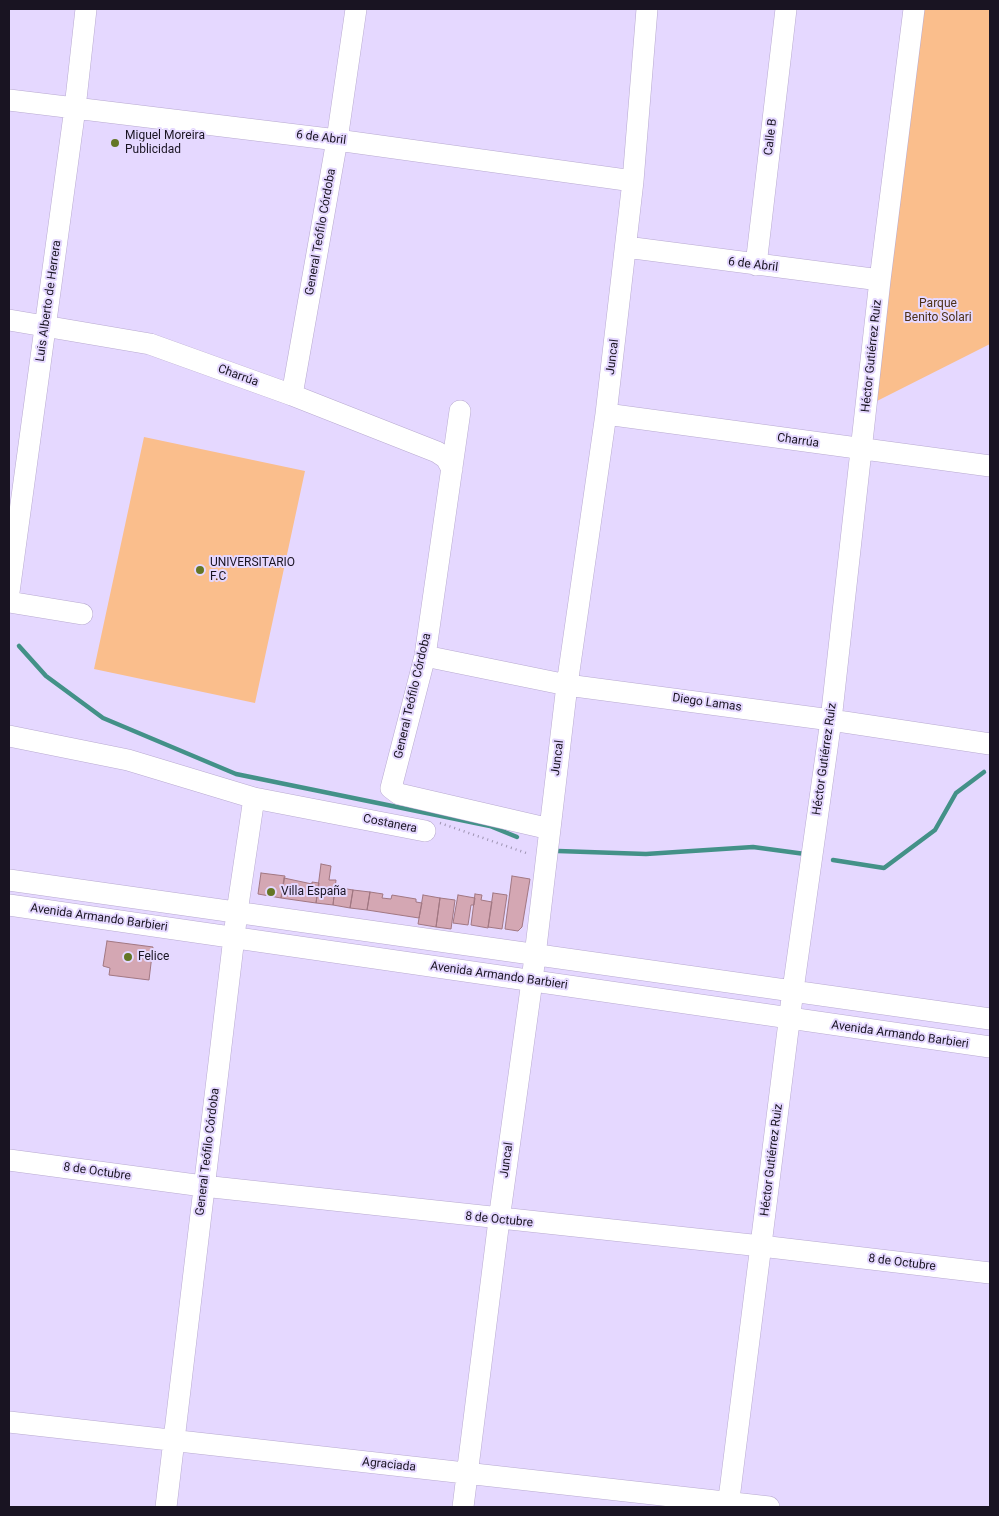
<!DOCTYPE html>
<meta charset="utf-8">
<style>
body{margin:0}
#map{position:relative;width:999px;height:1516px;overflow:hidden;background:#e5d8ff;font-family:Roboto,sans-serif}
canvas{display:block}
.frame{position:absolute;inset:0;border:10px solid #191422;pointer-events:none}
</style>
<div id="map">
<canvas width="999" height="1516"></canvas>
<div class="frame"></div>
</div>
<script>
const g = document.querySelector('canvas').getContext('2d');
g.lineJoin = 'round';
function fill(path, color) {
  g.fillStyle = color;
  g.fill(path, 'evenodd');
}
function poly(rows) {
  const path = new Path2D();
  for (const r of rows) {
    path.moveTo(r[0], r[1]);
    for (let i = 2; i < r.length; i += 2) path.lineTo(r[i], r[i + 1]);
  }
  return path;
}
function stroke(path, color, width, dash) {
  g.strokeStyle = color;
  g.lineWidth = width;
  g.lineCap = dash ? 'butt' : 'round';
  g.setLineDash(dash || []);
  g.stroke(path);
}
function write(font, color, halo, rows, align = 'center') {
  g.font = font + ' Roboto,sans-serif';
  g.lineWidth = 4;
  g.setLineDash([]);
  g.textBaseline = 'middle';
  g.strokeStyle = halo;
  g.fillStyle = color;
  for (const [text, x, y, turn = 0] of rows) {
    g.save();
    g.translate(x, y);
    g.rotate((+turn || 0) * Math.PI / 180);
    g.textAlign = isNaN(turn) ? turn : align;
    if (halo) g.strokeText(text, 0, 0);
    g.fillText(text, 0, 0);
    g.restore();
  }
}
const green = poly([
 [921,9,990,9,990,344,875,402],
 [144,437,305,471,255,703,94,669]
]);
const stream = poly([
 [19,646,46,676,103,718,236,774,490,826,517,837],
 [558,851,646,854,753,847,805,854],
 [833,860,884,868,935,830,956,793,984,772]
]);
const building = poly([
 [321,864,331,866,329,880,336,880,333,905,316,903,321,864],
 [261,873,285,876,281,898,258,894,261,873],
 [512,876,530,879,522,927,518,931,505,929,512,876],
 [284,878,312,884,312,882,319,883,316,903,281,898,284,878],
 [335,887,353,890,350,908,333,905,335,887],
 [353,890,370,892,367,910,350,908,353,890],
 [370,892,383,894,382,898,391,899,392,895,416,899,416,902,422,903,419,918,367,910,370,892],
 [493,893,507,895,502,929,488,927,493,893],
 [475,894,482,895,481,900,492,902,488,928,471,925,475,894],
 [423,895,440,898,436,927,418,924,423,895],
 [458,895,475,898,474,905,471,905,468,925,453,923,458,895],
 [440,898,455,900,451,929,436,927,440,898],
 [107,941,153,947,149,980,109,975,110,968,103,966,107,941]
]);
const path = poly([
 [440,823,529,854]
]);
const minor = poly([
 [9,100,337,140,633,181],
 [626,247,880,280],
 [756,265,786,9],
 [9,320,150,344,292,395,437,452,446,458,452,469],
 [292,395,337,140,356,9],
 [460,411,425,656,391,788,399,794,550,829],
 [606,414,990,466],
 [9,592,75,108,86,9],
 [9,602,82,614],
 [425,656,567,685,831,720,990,744],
 [9,736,128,760,254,798,425,831],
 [9,880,990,1019],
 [9,905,990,1047],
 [9,1160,203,1186,761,1246,990,1273],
 [9,1422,769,1507],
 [166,1507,237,912,254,798],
 [463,1507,499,1220,532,981,567,685,606,414,633,181,647,9],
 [728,1507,793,990,831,720,880,280,914,9]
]);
const markers = [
 [115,143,5,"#647625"],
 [200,570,5,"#647625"],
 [271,892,5,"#647625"],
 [128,957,5,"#647625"]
];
const poiNames = [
 ["Miguel Moreira",125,136],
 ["Publicidad",125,150],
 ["UNIVERSITARIO",210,563],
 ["F.C",210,577],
 ["Villa España",281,892],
 ["Felice",138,957]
];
const streetNames = [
 ["Calle B",771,137,-83],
 ["6 de Abril",321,138,7],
 ["General Teófilo Córdoba",321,232,-80],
 ["6 de Abril",753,265,7],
 ["Luis Alberto de Herrera",49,301,-82],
 ["Héctor Gutiérrez Ruiz",872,356,-84],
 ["Juncal",613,357,-83],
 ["Charrúa",238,376,20],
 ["Charrúa",798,441,8],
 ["General Teófilo Córdoba",413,696,-77],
 ["Diego Lamas",707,703,8],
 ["Juncal",558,758,-83],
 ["Héctor Gutiérrez Ruiz",825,759,-82],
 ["Costanera",390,824,11],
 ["Avenida Armando Barbieri",99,918,8],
 ["Avenida Armando Barbieri",499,976,8],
 ["Avenida Armando Barbieri",900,1035,8],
 ["General Teófilo Córdoba",208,1152,-83],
 ["Juncal",507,1160,-82],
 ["Héctor Gutiérrez Ruiz",772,1160,-83],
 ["8 de Octubre",97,1172,8],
 ["8 de Octubre",499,1220,6],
 ["8 de Octubre",902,1263,7],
 ["Agraciada",389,1465,6]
];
const parkNames = [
 ["Parque",938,304],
 ["Benito Solari",938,318]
];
fill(green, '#fabe8c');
stroke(stream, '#439188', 4.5);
fill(building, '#d4a7b3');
stroke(building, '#a17782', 1);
stroke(minor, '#b8aad0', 22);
stroke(path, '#9d93b1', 2.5, [1, 4]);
stroke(minor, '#fff', 21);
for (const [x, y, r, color] of markers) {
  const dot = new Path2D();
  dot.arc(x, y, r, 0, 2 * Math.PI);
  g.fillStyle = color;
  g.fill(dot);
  stroke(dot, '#e5d8ff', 2);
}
write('12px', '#191422', '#e5d8ff', poiNames, 'left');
write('12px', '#191422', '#e5d8ff', streetNames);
write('12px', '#4c3118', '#e5d8ff', parkNames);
</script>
